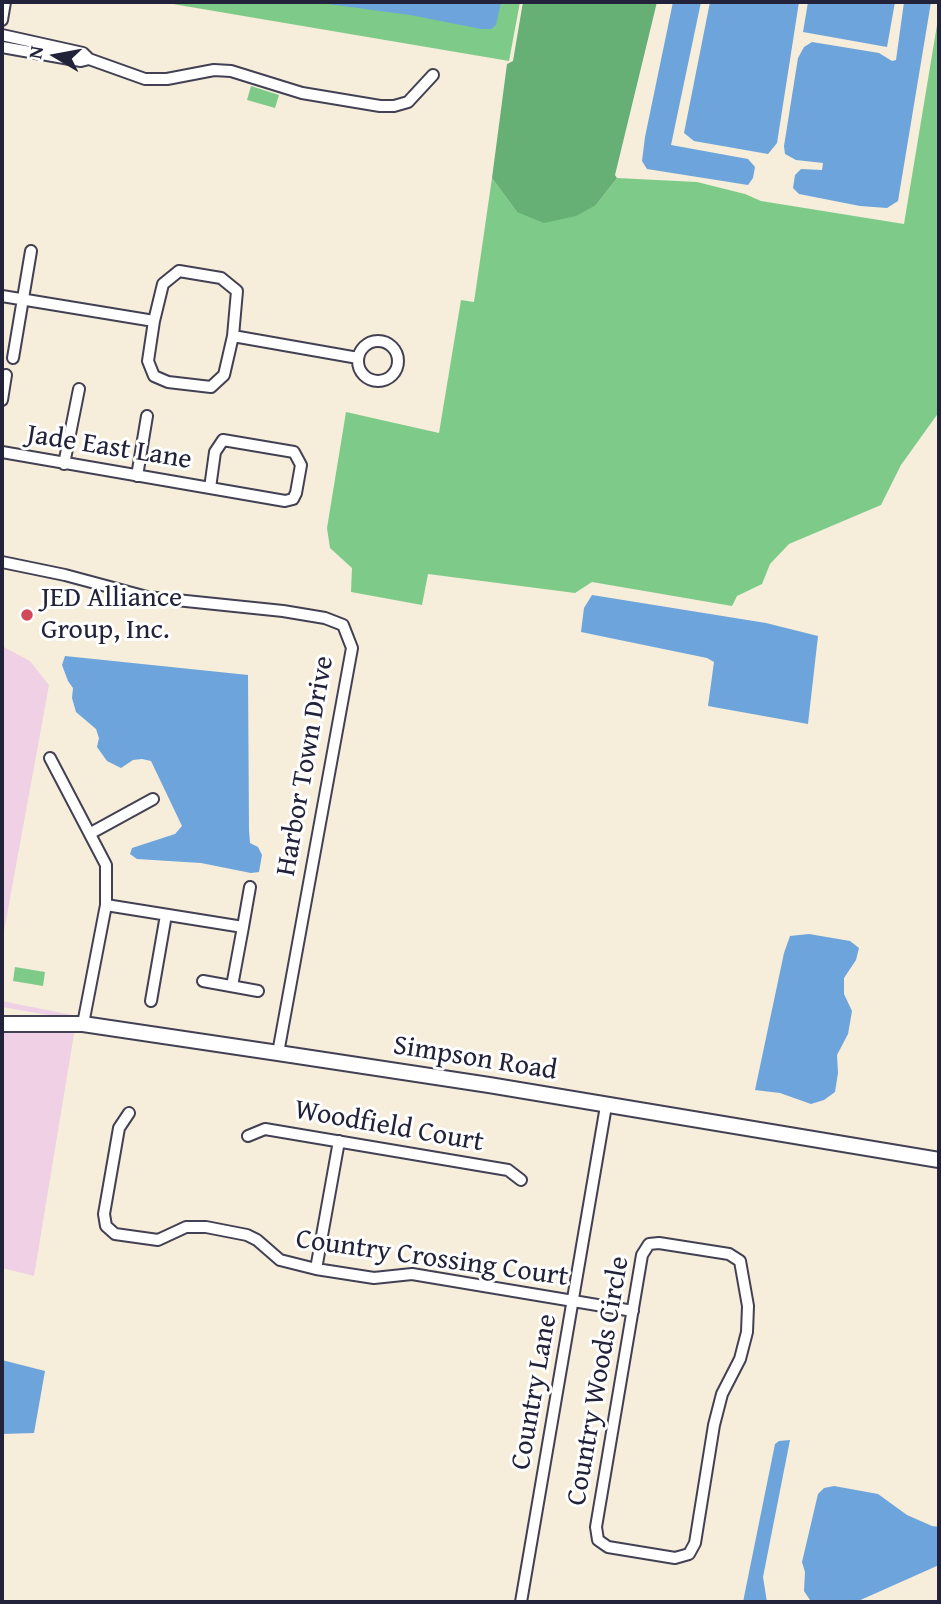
<!DOCTYPE html>
<style>
body{margin:0}
#map{position:relative;width:941px;height:1604px;overflow:hidden;background:#f6eddb;font-family:"Gentium Book Plus",serif}
canvas{display:block}
.frame{position:absolute;inset:0;border:4px solid #22223b;pointer-events:none}
.north{position:absolute;left:21px;top:21px;width:70px;height:70px;-webkit-text-stroke:5px #fff;paint-order:stroke;rotate:280deg;font-size:19px;font-weight:700;line-height:28px;text-align:center;color:#22223b}
.north::after{content:'';display:block;margin:auto;width:24px;height:32px;background:#22223b;clip-path:polygon(50% 0,100% 100%,50% 72%,0 100%)}
</style>
<div id="map">
<canvas width="941" height="1604"></canvas>
<div class="frame"></div>
<div class="north">N</div>
</div>
<script>
const g = document.querySelector('canvas').getContext('2d');
g.lineJoin = 'round';
function fill(path, color) {
  g.fillStyle = color;
  g.fill(path, 'evenodd');
}
function poly(rows) {
  const path = new Path2D();
  for (const r of rows) {
    if (r.length === 3) {
      path.moveTo(r[0] + r[2], r[1]);
      path.arc(r[0], r[1], r[2], 0, 2 * Math.PI);
      continue;
    }
    path.moveTo(r[0], r[1]);
    for (let i = 2; i < r.length; i += 2) path.lineTo(r[i], r[i + 1]);
  }
  return path;
}
function stroke(path, color, width, dash) {
  g.strokeStyle = color;
  g.lineWidth = width;
  g.lineCap = dash ? 'butt' : 'round';
  g.setLineDash(dash || []);
  g.stroke(path);
}
function write(font, color, halo, rows, align = 'center') {
  g.font = font + ' "Gentium Book Plus",serif';
  g.lineWidth = 6;
  g.setLineDash([]);
  g.textBaseline = 'middle';
  g.strokeStyle = halo;
  g.fillStyle = color;
  for (const [text, x, y, turn = 0] of rows) {
    g.save();
    g.translate(x, y);
    g.rotate((+turn || 0) * Math.PI / 180);
    g.textAlign = isNaN(turn) ? turn : align;
    if (halo) g.strokeText(text, 0, 0);
    g.fillText(text, 0, 0);
    g.restore();
  }
}
const built = poly([
 [2,646,30,661,49,685,2,942],
 [2,1001,77,1016,77,1020,2,1007],
 [2,1015,75,1028,34,1276,2,1268]
]);
const green = poly([
 [161,2,520,2,509,61],
 [939,13,939,412,901,465,881,505,789,544,770,564,762,584,737,596,732,606,592,582,575,593,428,574,422,605,351,592,352,568,330,548,327,528,346,412,439,433,461,300,474,302,492,178,517,212,596,205,617,178,697,182,745,194,761,201,904,224],
 [251,86,279,95,275,108,247,100],
 [15,967,45,972,43,986,13,981]
]);
const forest = poly([
 [523,2,657,2,615,175,617,178,596,205,576,216,544,223,517,212,492,178,507,64,513,61]
]);
const water = poly([
 [313,2,385,3,501,2,496,25,491,29,481,29,410,15],
 [673,2,701,2,671,145,748,159,755,167,753,178,748,185,647,169,642,161,645,137],
 [710,2,799,2,777,143,768,154,694,141,684,133],
 [808,2,895,2,887,47,803,32],
 [904,2,931,2,898,201,887,208,860,206,799,194,793,188,795,175,801,169,822,170,823,163,796,160,785,154,784,146,798,58,804,47,812,42,879,53,892,61,896,60],
 [592,595,766,623,818,636,808,724,708,706,714,662,707,658,581,632,584,608],
 [65,656,248,675,249,830,250,843,258,847,262,855,259,872,251,873,201,863,137,859,130,854,132,848,175,834,182,826,151,761,142,759,133,760,121,768,107,761,97,747,99,738,96,729,76,712,72,698,73,688,68,681,62,665],
 [809,934,850,941,859,948,856,960,844,978,844,994,852,1011,848,1034,837,1055,838,1073,835,1092,824,1100,811,1104,780,1093,755,1090,784,953,790,936],
 [2,1360,45,1371,34,1433,2,1434],
 [790,1440,763,1577,767,1602,743,1602,775,1444,779,1441],
 [834,1486,878,1494,907,1515,932,1526,939,1527,939,1565,856,1602,816,1602,810,1600,804,1591,805,1572,802,1562,818,1494,824,1488]
]);
const minor = poly([
 [2,20,5,2],
 [2,35,83,53,89,59,145,79,167,79,214,70,231,71,302,93,380,106,394,106,408,102,433,75],
 [2,47,81,61,89,59],
 [179,271,221,278,237,291,233,336,224,375,211,387,168,382,154,376,148,361,154,321,163,284,179,271],
 [2,296,154,321],
 [233,336,358,358],
 [378,361,20],
 [13,358,31,251],
 [2,400,6,375],
 [223,440,294,452,301,465,296,493,293,499,285,501,210,488,215,452,223,440],
 [2,452,210,488],
 [64,464,79,389],
 [137,476,147,416],
 [2,562,65,575,147,597,283,611,325,618,343,625,352,648,278,1053],
 [50,758,106,865,106,905,83,1024],
 [91,833,153,799],
 [106,905,243,927,232,986],
 [243,927,250,887],
 [203,981,258,991],
 [151,1001,166,915],
 [129,1113,119,1128,104,1214,106,1226,115,1234,158,1240,186,1227,206,1227,247,1235,257,1240,280,1260,316,1269,374,1278,412,1274,633,1311],
 [248,1136,265,1129,508,1170,521,1180],
 [659,1243,729,1254,740,1261,748,1306,747,1332,740,1359,722,1394,714,1425,695,1543,689,1554,675,1558,608,1547,598,1540,596,1527,642,1255,649,1244,659,1243],
 [316,1269,339,1141],
 [521,1602,606,1106]
]);
const major = poly([
 [2,1024,83,1024,278,1053,489,1085,939,1160]
]);
const markers = [
 [27,615,7,"#d1495b"]
];
const streetNames = [
 ["Jade East Lane",109,448,9],
 ["Harbor Town Drive",306,766,-80],
 ["Simpson Road",475,1059,9],
 ["Woodfield Court",389,1127,10],
 ["Country Crossing Court",432,1259,8],
 ["Country Woods Circle",599,1381,-80],
 ["Country Lane",535,1392,-80]
];
const poiNames = [
 ["JED Alliance",41,599],
 ["Group, Inc.",41,631]
];
fill(built, '#f0d0e5');
fill(green, '#7ecb89');
fill(forest, '#66af75');
fill(water, '#6ca4db');
stroke(minor, '#424053', 14);
stroke(major, '#424053', 18);
stroke(minor, '#fff', 10);
stroke(major, '#fff', 14);
for (const [x, y, r, color] of markers) {
  const dot = new Path2D();
  dot.arc(x, y, r, 0, 2 * Math.PI);
  g.fillStyle = color;
  g.fill(dot);
  stroke(dot, '#fff', 2.5);
}
write('28px', '#22223b', '#fff', streetNames);
write('28px', '#22223b', '#fff', poiNames, 'left');
</script>
